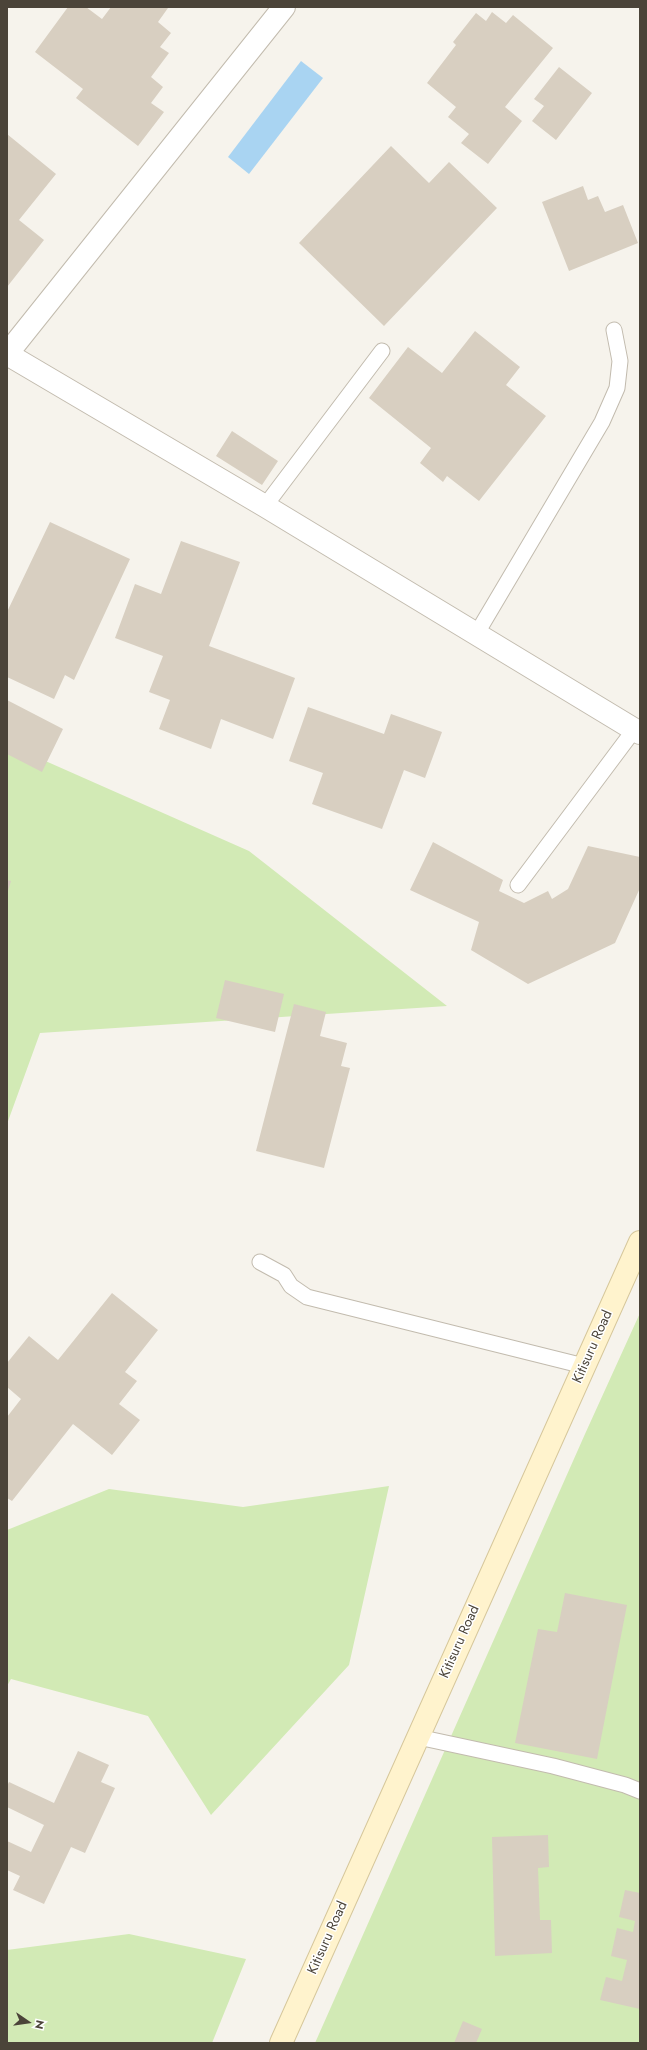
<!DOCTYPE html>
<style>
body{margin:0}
#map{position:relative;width:647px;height:2050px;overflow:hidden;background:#f6f3ec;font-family:Jost,sans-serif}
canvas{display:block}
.frame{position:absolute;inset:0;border:8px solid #4b4439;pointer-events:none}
.north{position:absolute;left:8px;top:2002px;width:40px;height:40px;-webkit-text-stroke:3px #fff;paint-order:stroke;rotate:103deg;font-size:11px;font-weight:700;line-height:16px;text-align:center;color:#4b4439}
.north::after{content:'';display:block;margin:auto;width:14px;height:18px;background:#4b4439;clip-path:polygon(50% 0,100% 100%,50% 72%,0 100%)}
</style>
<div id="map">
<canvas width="647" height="2050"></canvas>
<div class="frame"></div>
<div class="north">N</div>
</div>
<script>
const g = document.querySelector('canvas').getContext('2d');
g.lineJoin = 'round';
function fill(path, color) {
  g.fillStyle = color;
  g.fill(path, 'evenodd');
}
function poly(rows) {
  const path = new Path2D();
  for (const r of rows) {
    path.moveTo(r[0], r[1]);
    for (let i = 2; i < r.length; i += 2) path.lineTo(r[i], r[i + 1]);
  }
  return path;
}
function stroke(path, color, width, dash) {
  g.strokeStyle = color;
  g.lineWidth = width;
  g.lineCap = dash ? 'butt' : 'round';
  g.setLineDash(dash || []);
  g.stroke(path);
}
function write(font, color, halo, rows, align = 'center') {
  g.font = font + ' Jost,sans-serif';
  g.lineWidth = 3;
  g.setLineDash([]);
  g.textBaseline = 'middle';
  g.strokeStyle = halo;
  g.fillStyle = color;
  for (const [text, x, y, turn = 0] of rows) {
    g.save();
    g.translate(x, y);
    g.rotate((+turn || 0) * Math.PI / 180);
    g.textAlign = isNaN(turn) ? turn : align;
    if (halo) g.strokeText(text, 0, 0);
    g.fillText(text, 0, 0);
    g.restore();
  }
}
const green = poly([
 [7,744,249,851,447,1006,40,1033,7,1124],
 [640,1313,640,2043,315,2043,585,1434],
 [389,1486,349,1665,211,1815,148,1716,11,1679,7,1686,7,1530,109,1489,243,1507],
 [129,1934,246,1959,212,2043,7,2043,7,1950]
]);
const water = poly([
 [301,61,323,78,249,174,228,157]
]);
const building = poly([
 [68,7,86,7,102,19,111,7,168,8,158,22,171,33,160,47,169,53,151,77,163,87,151,103,164,112,138,146,76,98,83,89,35,52],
 [492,12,506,23,513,15,553,48,505,107,522,121,488,164,461,143,469,134,448,117,456,107,427,83,456,45,453,42,476,13,486,21],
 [559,67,592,93,556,140,532,121,544,106,534,99],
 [7,134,56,174,19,220,44,240,7,287],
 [391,146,429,183,449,162,497,208,384,326,299,243],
 [583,186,588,200,598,196,605,212,623,205,638,243,569,271,542,202],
 [475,331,520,367,506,385,546,416,479,501,447,476,443,482,420,463,431,448,369,398,408,347,442,373],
 [232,431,278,461,262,485,216,456],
 [50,522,130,559,74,680,65,675,54,699,7,677,7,612],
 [181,541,240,562,209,646,295,678,273,739,221,719,211,749,159,729,170,700,149,692,163,656,115,638,135,584,161,594],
 [7,700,63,729,42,772,7,754],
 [308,707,384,734,391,714,442,732,425,778,404,770,382,829,312,804,323,773,289,761],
 [433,842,503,880,499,891,524,903,548,891,552,899,568,889,588,846,640,857,640,888,615,943,528,984,471,950,479,922,410,890],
 [7,880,11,881,7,894],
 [225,980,284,994,275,1032,216,1018],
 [294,1004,326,1012,320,1036,347,1043,341,1066,350,1068,324,1168,256,1151],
 [112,1293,158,1330,125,1372,137,1381,119,1404,140,1420,112,1455,73,1424,12,1501,7,1498,7,1417,21,1399,7,1387,7,1363,29,1336,58,1360],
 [565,1593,627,1605,597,1759,515,1743,538,1629,557,1632],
 [78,1751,109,1765,101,1782,115,1788,85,1853,71,1847,44,1904,13,1890,20,1876,7,1870,7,1841,31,1852,44,1825,7,1807,7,1786,9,1782,54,1803],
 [548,1835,549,1867,538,1868,540,1920,551,1920,552,1953,495,1956,492,1837],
 [625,1890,640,1893,640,2009,600,2000,606,1977,622,1981,627,1960,611,1956,617,1928,633,1932,635,1921,619,1917],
 [463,2021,482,2029,476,2043,454,2043]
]);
const lane = poly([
 [265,506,382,351],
 [477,633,602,422,617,388,620,361,614,330],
 [518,885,634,730],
 [260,1262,284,1275,291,1286,307,1297,584,1366],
 [418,1737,553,1766,625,1785,640,1791]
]);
const street = poly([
 [284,7,7,354,265,506,640,733]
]);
const secondary = poly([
 [281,2043,640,1242]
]);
const streetNames = [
 ["Kitisuru Road",593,1347,-66],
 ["Kitisuru Road",460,1642,-66],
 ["Kitisuru Road",328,1938,-66]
];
fill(green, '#d2eab5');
fill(water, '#a9d4f2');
fill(building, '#d8cfc1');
stroke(lane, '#c2bbae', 17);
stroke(street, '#c2bbae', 24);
stroke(secondary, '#d6c79b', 24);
stroke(lane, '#fff', 15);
stroke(street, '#fff', 22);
stroke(secondary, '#fff3cd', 22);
write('14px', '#4b4439', '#fff', streetNames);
</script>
